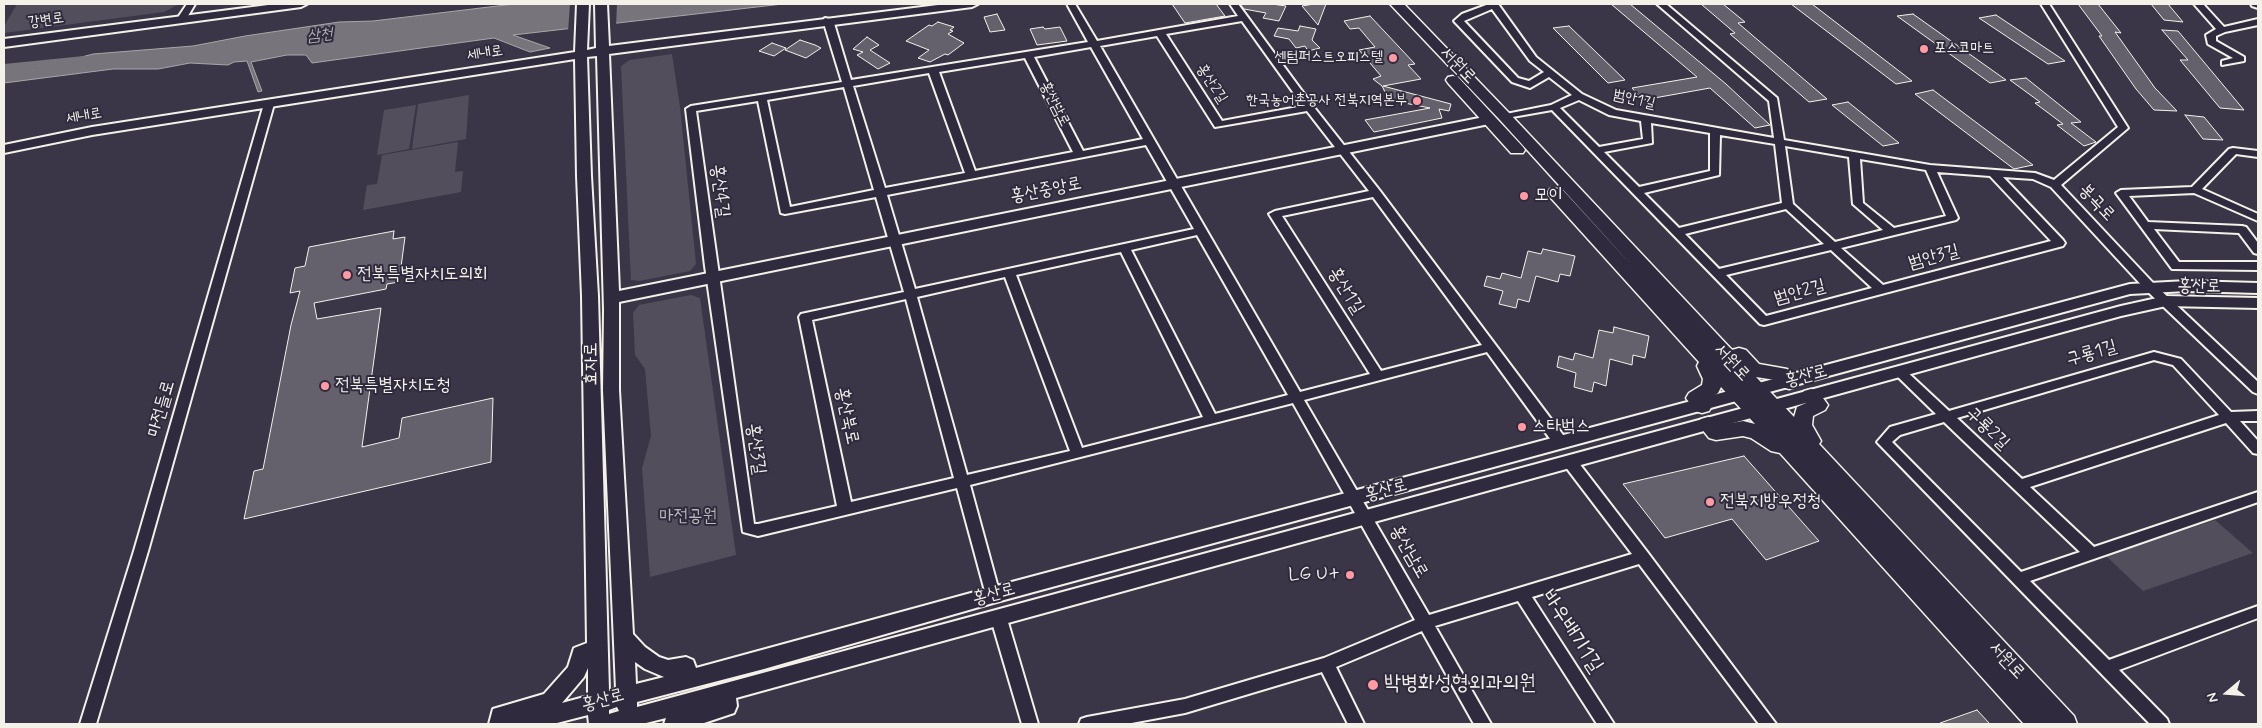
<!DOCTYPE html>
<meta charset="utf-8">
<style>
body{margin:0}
#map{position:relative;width:2262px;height:728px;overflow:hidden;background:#3b3647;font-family:Mynerve,sans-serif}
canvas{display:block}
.frame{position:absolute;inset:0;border:5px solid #f4f1e8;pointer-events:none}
.north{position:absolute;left:2202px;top:668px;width:50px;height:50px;-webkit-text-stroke:4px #2f2a3d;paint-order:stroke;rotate:252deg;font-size:14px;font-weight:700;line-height:20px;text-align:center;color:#f4f1e8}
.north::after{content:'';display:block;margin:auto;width:18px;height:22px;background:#f4f1e8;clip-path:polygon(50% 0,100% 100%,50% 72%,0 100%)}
</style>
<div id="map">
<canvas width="2262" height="728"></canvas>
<div class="frame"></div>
<div class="north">N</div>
</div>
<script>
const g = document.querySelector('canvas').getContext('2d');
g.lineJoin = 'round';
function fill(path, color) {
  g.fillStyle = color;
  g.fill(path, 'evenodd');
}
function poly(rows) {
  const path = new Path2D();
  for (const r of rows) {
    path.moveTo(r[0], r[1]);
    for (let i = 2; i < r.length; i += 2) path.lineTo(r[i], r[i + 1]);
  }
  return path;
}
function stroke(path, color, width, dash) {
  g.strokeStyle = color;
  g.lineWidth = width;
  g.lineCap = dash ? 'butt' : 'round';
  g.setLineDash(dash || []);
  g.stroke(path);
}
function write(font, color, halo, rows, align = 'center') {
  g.font = font + ' Mynerve,"Poor Story",sans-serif';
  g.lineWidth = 4;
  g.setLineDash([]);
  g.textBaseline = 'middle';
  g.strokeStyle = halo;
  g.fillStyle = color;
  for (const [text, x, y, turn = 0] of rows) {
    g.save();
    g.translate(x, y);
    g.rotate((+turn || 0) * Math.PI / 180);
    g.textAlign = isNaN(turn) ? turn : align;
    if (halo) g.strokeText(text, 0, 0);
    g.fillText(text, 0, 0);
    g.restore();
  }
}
const green = poly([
 [17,4,179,4,164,12,4,33,4,26],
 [672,54,680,107,696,264,690,271,639,281,631,280,621,66,630,60],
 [469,95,466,139,412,149,418,104],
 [416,105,409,149,377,155,384,110],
 [458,142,455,172,463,171,461,192,363,210,367,185,377,184,382,155],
 [691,295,700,298,736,555,650,577,642,468,651,436,645,369,635,355,633,313,639,305],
 [2215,520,2253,553,2143,591,2106,556]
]);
const water = poly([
 [514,4,783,4,513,35,550,48,530,52,494,38,312,63,306,55,287,55,251,62,262,91,258,92,247,61,234,62,228,65,190,63,158,69,113,69,4,83,4,69,33,70,93,54,193,46,245,36,339,22,373,21,514,4]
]);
const pier = poly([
 [570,4,617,4,616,27,568,32]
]);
const river = poly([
 [84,56,90,58,92,61,90,64,4,74,4,64,84,56]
]);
const building = poly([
 [1172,4,1216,4,1225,16,1185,23,1172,4],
 [1240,4,1272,4,1286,6,1279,21,1263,18,1266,13,1244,9,1240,4],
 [1314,4,1326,4,1318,25,1302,6,1314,4],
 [1611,4,1630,4,1726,84,1770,125,1755,128,1710,88,1643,100,1632,88,1697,77,1611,4],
 [1701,4,1723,4,1745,22,1738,23,1827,99,1809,102,1730,34,1735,33,1701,4],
 [1791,4,1812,4,1912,81,1896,84,1791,4],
 [2078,4,2098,4,2121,33,2115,32,2155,88,2177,111,2154,110,2136,89,2099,36,2102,36,2078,4],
 [2151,4,2168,4,2183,22,2164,20,2151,4],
 [997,14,1005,30,990,32,984,17,997,14],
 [1913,14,2006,80,1990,83,1897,16,1913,14],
 [1996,15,2065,61,2048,64,1979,18,1996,15],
 [1370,16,1415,64,1408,65,1421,79,1383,86,1451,104,1449,111,1439,109,1442,118,1374,132,1365,120,1430,108,1389,100,1382,86,1373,79,1381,76,1359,50,1375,47,1359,28,1350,29,1344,21,1370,16],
 [938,22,954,27,950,30,953,31,948,34,964,43,948,55,945,54,930,62,918,58,929,50,906,41,929,25,932,26,938,22],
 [1300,26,1316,29,1312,40,1320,48,1308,51,1305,46,1296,48,1289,39,1274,36,1278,28,1298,31,1300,26],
 [1569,26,1625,80,1608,83,1553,28,1569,26],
 [1043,27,1045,29,1060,27,1067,41,1037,45,1030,29,1043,27],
 [2162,30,2178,31,2244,110,2220,108,2180,60,2188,60,2162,30],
 [867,37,879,45,870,50,890,63,878,69,857,55,863,52,853,49,867,37],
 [800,40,815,45,821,48,806,58,785,50,800,40],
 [772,43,786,48,774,56,759,51,772,43],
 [2026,78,2081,122,2071,123,2096,142,2084,146,2057,125,2063,124,2035,103,2040,102,2010,80,2026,78],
 [1933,90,2033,165,2014,169,1915,94,1933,90],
 [1848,102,1899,143,1883,146,1832,105,1848,102],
 [2185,115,2204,117,2223,140,2203,139,2185,115],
 [394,231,393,239,405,237,399,282,387,284,386,289,314,303,317,319,381,308,362,447,399,438,402,418,493,398,491,462,244,519,254,471,263,469,291,325,300,291,290,293,295,268,305,266,309,247,394,231],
 [1543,249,1575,256,1570,276,1560,274,1558,282,1536,276,1529,302,1518,299,1516,308,1499,304,1503,291,1484,286,1487,276,1500,279,1502,273,1521,278,1528,251,1541,254,1543,249],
 [1614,327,1649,336,1645,358,1633,355,1632,365,1610,359,1606,386,1594,382,1592,392,1574,387,1576,373,1557,367,1559,356,1573,360,1575,353,1593,358,1599,330,1613,333,1614,327],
 [1744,456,1819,541,1766,560,1732,519,1665,538,1623,484,1744,456],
 [1977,710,1990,724,1941,724,1940,723,1977,710]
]);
const minor = poly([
 [187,4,195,4,185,21,179,21,177,19,187,4],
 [1067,4,1075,4,1097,41,1238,16,1230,4,1238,4,1313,106,1380,191,1566,439,1568,443,1566,447,1556,447,1487,352,1304,400,1429,615,1632,554,1565,466,1563,462,1565,458,1570,457,1575,458,1648,553,1776,724,1759,724,1639,564,1532,597,1614,724,1597,724,1518,601,1435,626,1491,724,1474,724,1422,631,1336,667,1364,724,1348,724,1322,672,1185,713,1126,724,1079,724,1081,719,1087,717,1185,699,1324,658,1415,620,1293,403,970,485,1000,595,998,599,993,601,988,599,986,595,957,488,758,536,743,532,705,266,686,109,691,106,842,82,823,20,825,18,833,20,851,80,1088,42,1067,4],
 [1242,21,1303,106,1222,121,1166,34,1242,21],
 [1157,36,1215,127,1307,111,1369,191,1275,211,1269,214,1370,374,1300,392,1100,46,1157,36],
 [1091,47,1143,139,1083,151,1034,57,1091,47],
 [1025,58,1073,152,975,171,939,72,1025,58],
 [929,73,965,173,885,188,853,86,929,73],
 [844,87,874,190,790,207,767,100,844,87],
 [758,101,781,213,785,214,876,197,904,292,801,314,799,317,837,506,758,524,754,524,696,111,758,101],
 [1146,145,1194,229,915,289,887,195,1146,145],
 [1373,197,1482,345,1381,371,1282,216,1373,197],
 [1197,235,1288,395,1215,414,1131,250,1197,235],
 [1121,252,1203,417,1082,448,1016,275,1121,252],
 [1005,277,1070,451,967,475,917,297,1005,277],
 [906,299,954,478,851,502,812,320,906,299],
 [1489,4,1498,4,1536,57,1582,94,1616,110,1774,138,1769,101,1657,4,1666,4,1777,98,1784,140,1930,165,2035,173,2054,180,2118,127,2041,4,2049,4,2128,128,2061,185,2154,284,2258,382,2258,394,2253,392,2146,290,2051,187,2033,179,2003,177,2063,240,2065,243,2063,246,1764,325,1760,324,1552,110,1501,119,1501,115,1551,105,1572,95,1549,77,1530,88,1512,82,1454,21,1462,14,1489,4],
 [1492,9,1530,61,1544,72,1529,81,1518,78,1464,21,1492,9],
 [1579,100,1609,115,1641,121,1643,139,1599,147,1560,108,1579,100],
 [1651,123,1710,133,1710,171,1639,187,1604,152,1652,143,1651,123],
 [1720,135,1775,144,1782,203,1679,228,1644,193,1719,175,1720,135],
 [1785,146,1849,157,1853,204,1883,230,1835,242,1793,204,1785,146],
 [1860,159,1926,170,1946,216,1894,228,1863,203,1860,159],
 [1937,172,1990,176,2051,241,1883,285,1841,248,1956,220,1958,218,1937,172],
 [1786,209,1824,244,1719,269,1685,234,1786,209],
 [1831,250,1872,288,1766,316,1726,275,1831,250],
 [2194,4,2203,4,2224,27,2258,19,2258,25,2225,32,2216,36,2216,41,2244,57,2244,61,2222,65,2222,61,2233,58,2208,44,2206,35,2216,29,2194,4],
 [2251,4,2258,4,2258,8,2252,6,2251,4],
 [269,101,274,104,148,551,96,724,80,724,134,551,264,104,269,101],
 [2233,148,2258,151,2258,157,2236,154,2202,189,2258,214,2258,221,2194,193,2129,196,2148,222,2242,226,2246,227,2258,243,2258,254,2254,253,2239,233,2154,229,2179,262,2258,262,2258,270,2172,269,2116,193,2121,190,2192,187,2229,149,2233,148],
 [2154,352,2181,359,2231,412,2258,411,2258,421,2240,421,2258,441,2258,454,2253,453,2226,423,2030,487,2094,547,2258,492,2258,502,2030,581,2109,660,2258,606,2258,618,2119,670,2167,719,2169,724,2150,724,1877,442,1890,427,1936,414,1896,375,1894,372,1896,369,1904,369,1949,411,2154,352],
 [2154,360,2173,365,2219,415,2022,479,1957,418,2154,360],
 [1944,422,2014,489,2080,552,2021,572,1892,442,1900,435,1944,422],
 [999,613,1004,614,1007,619,1038,724,1022,724,991,619,994,614,999,613]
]);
const tertiary = poly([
 [276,4,307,4,301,7,4,47,4,39,276,4],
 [577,4,589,4,587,50,596,48,595,4,607,4,609,46,946,4,978,4,972,7,609,54,619,291,1489,116,1496,120,1489,124,619,302,619,390,633,634,645,647,659,657,668,660,686,657,693,660,696,668,993,587,2130,284,2187,281,2258,283,2258,293,2187,291,2130,294,993,603,764,669,637,702,637,707,2121,306,2166,296,2258,298,2258,308,2166,306,2121,316,736,698,737,706,734,713,701,724,664,724,666,718,642,724,589,724,588,715,553,724,489,724,493,709,544,694,568,667,574,648,587,643,582,296,577,176,575,59,92,135,4,153,4,145,92,127,575,52,577,4],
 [597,56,604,310,603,390,616,689,609,691,598,296,591,176,587,57,597,56],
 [635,662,645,669,664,677,636,684,635,662],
 [588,668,588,696,562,703,584,677,588,668],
 [617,707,619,711,609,714,609,710,617,707]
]);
const secondary = poly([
 [1390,4,1404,4,1510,114,1732,350,1739,348,1746,350,1759,364,1787,369,1796,377,1799,382,1796,387,1789,389,1782,387,1775,380,1756,377,1794,417,1797,407,1806,403,1801,396,1804,391,1811,389,1818,391,1828,405,1825,410,1813,416,1812,425,1821,441,1819,444,2074,716,2077,724,2024,724,1780,453,1771,451,1751,438,1743,436,1716,440,1709,438,1698,424,1701,419,1708,417,1715,419,1720,425,1743,421,1755,424,1721,387,1718,393,1708,400,1712,406,1709,411,1702,413,1695,411,1686,398,1689,393,1702,385,1703,379,1697,366,1699,362,1550,197,1548,193,1550,189,1562,189,1635,269,1500,120,1390,4],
 [1453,76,1458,77,1523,147,1525,150,1523,153,1511,153,1448,83,1446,80,1448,77,1453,76]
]);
const markers = [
 [1924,49,5,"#ff9aa2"],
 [1393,58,5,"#ff9aa2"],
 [1417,101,5,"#ff9aa2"],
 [1524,196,5,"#ff9aa2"],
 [347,275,5,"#ff9aa2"],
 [325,386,5,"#ff9aa2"],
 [1522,427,5,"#ff9aa2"],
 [1710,502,5,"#ff9aa2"],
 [1350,575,5,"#ff9aa2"],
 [1373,685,6,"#ff9aa2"]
];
const farStreetnames = [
 ["강변로",46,21,-8],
 ["세내로",485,54,-9],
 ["홍산2길",1211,84,57],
 ["범안1길",1634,100,13],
 ["홍산남로",1054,104,63],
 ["세내로",84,117,-10]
];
const farPoinames = [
 ["포스코마트",1934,49,"left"],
 ["센텀퍼스트오피스텔",1383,58],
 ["한국농어촌공사 전북지역본부",1407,101]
];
const farWaternames = [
 ["삼천",320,36,-6]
];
const streetNames = [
 ["서원로",1457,66,46],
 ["홍산4길",719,191,83],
 ["홍산중앙로",1046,191,-11],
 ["봉곡로",2096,203,47],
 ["범안3길",1934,258,-15],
 ["홍산로",2199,287,1],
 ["홍산1길",1345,291,58],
 ["범안2길",1800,293,-15],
 ["구룡1길",2092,354,-16],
 ["서원로",1731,363,47],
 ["효자로",592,364,-90],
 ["홍산로",1806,377,-15],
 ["마전들로",162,409,-74],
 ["홍산북로",846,416,78],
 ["구룡2길",1987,429,44],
 ["홍산3길",755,449,82],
 ["홍산로",1386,491,-15],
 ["홍산남로",1408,552,60],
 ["홍산로",994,595,-15],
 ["서원로",2006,661,47],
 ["홍산로",603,701,-15]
];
const poiNames = [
 ["모이",1534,196],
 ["전북특별자치도의회",357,275],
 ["전북특별자치도청",335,386],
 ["스타벅스",1532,427],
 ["전북지방우정청",1720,502],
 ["LG U+",1340,575,"right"]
];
const parkNames = [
 ["마전공원",688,517]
];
const nearStreetnames = [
 ["바우배기1길",1571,632,57]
];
const nearPoinames = [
 ["박병화성형외과의원",1384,685]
];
fill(green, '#534e5c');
fill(water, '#78747b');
stroke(water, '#aaa6a7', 1);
fill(pier, '#3b3647');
fill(river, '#78747b');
fill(building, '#65616c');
stroke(building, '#f4f1e8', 1);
stroke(minor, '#f4f1e8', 4);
stroke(tertiary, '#f4f1e8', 4);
stroke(secondary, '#f4f1e8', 3);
fill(minor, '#2f2a3d');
fill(tertiary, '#2f2a3d');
fill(secondary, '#2f2a3d');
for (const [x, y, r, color] of markers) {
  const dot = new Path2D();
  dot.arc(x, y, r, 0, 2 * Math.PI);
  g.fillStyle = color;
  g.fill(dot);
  stroke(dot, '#2f2a3d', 2);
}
write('15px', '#f4f1e8', '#2f2a3d', farStreetnames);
write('15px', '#f4f1e8', '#2f2a3d', farPoinames, 'right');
write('italic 16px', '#b6b2b2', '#2f2a3d', farWaternames);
write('18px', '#f4f1e8', '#2f2a3d', streetNames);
write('18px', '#f4f1e8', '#2f2a3d', poiNames, 'left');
write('18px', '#bcb8b7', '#2f2a3d', parkNames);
write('21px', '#f4f1e8', '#2f2a3d', nearStreetnames);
write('21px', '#f4f1e8', '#2f2a3d', nearPoinames, 'left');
</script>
